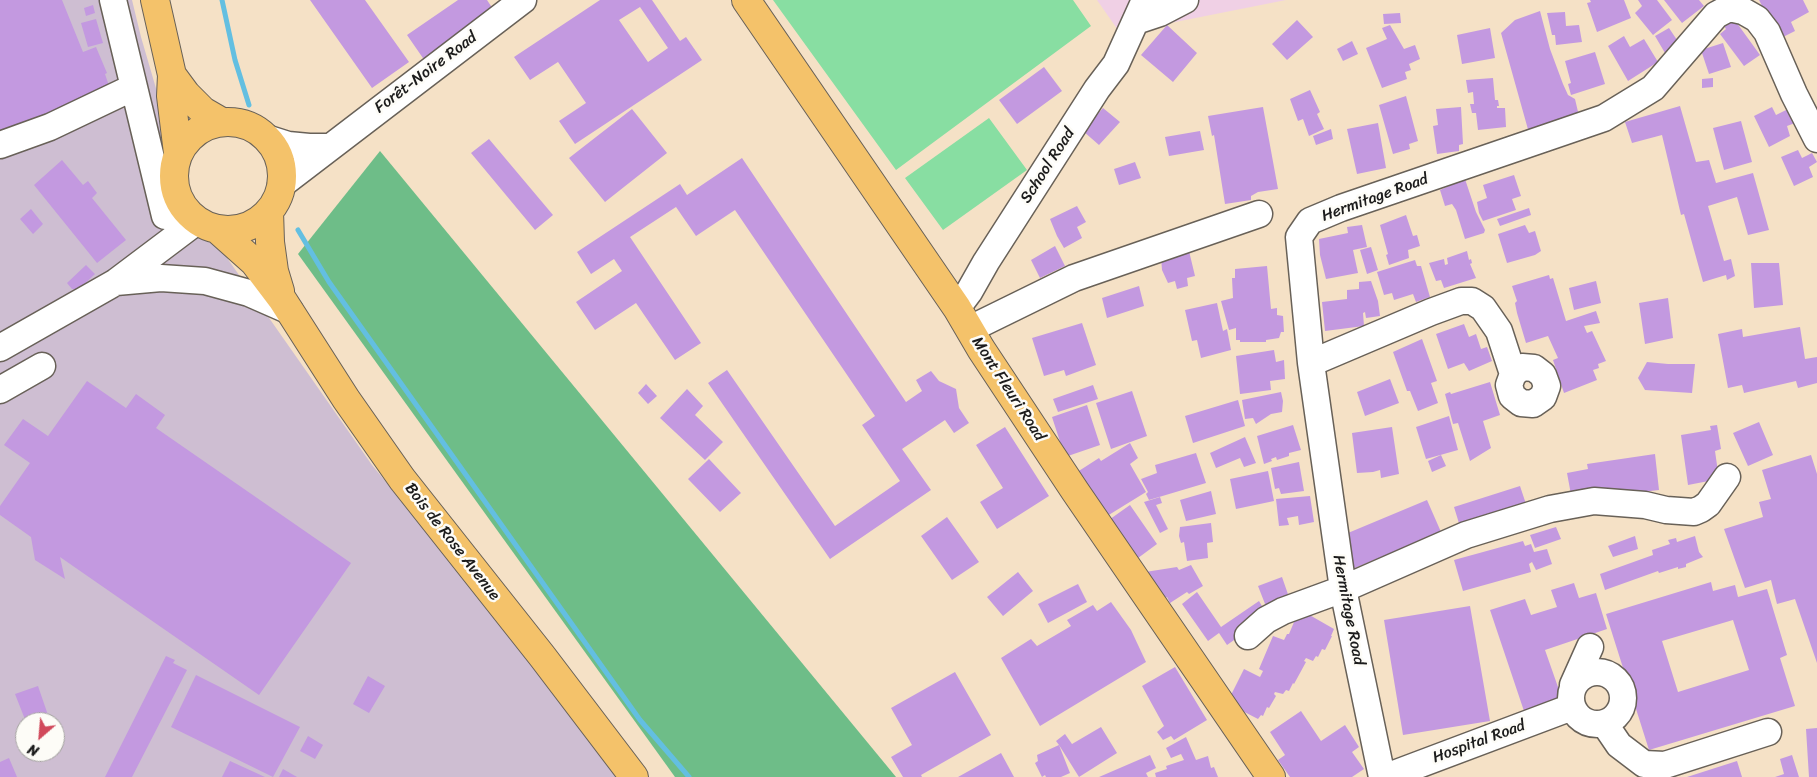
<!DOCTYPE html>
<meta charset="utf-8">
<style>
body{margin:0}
#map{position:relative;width:1817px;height:777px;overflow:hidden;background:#f5e1c6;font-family:Sriracha,sans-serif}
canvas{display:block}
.north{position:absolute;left:15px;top:712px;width:50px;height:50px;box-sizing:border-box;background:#fdfcf7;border:1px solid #a3a29f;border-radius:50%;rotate:207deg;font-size:14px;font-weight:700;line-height:20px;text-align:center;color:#1c1c1c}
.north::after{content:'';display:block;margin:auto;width:18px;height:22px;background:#d1495b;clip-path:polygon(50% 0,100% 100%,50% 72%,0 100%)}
</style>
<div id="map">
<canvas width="1817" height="777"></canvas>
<div class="north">N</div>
</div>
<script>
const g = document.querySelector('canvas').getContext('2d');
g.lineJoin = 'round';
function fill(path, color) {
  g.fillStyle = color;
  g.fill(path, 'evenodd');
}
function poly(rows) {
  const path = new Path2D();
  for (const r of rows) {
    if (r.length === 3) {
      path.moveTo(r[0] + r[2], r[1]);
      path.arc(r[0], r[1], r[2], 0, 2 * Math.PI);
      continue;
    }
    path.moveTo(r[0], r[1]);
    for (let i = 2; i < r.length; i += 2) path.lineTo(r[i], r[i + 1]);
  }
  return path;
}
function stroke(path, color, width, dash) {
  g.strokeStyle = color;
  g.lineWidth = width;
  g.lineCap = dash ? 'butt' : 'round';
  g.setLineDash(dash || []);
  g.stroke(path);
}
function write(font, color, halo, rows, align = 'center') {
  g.font = font + ' Sriracha,sans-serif';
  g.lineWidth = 5;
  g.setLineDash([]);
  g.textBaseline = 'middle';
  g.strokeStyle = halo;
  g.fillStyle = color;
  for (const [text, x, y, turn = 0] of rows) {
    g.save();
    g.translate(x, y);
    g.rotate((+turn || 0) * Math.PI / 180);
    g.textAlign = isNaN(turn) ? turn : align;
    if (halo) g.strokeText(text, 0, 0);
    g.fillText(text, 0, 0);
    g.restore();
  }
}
const built = poly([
 [1097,0,1286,0,1120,33]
]);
const industrial = poly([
 [0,0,132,0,141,37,190,205,372,465,535,663,620,777,0,777],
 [25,722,55,722,55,752,25,752]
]);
const green = poly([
 [773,0,1073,0,1091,26,896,170],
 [989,118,1027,170,943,230,905,178]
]);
const forest = poly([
 [380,151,896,777,675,777,298,254]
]);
const stream = poly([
 [222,0,235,60,249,105],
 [298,230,329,282,640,720,689,777]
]);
const building = poly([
 [0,0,62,0,83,52,96,47,107,73,105,74,110,89,0,135],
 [310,0,365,0,409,62,372,88],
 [458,0,487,0,495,12,425,61,407,35],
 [600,0,652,0,680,41,686,37,702,60,575,144,559,121,586,103,558,62,530,80,514,57],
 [640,7,668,48,648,62,619,20],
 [1590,0,1624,0,1631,18,1597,32,1587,3,1591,2],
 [1638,0,1657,0,1672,20,1653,35,1635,13,1642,6],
 [1664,0,1699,0,1704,6,1682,23],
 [1759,0,1803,0,1809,12,1791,22,1795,31,1779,39],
 [93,5,95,13,86,16,84,8],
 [1540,11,1550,49,1563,84,1568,95,1575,99,1579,116,1529,133,1501,33,1515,20],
 [1565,12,1566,26,1579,25,1582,42,1556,45,1555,35,1552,35,1547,13],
 [1400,13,1401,23,1384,24,1383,14],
 [96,19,103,43,88,47,81,23],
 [1734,19,1760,55,1744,66,1720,34,1726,29,1724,26],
 [1297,20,1313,37,1287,60,1272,44],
 [1167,25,1197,53,1173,82,1141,55],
 [1390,25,1404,49,1415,45,1420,59,1409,64,1411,70,1405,72,1407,79,1382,88,1366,48,1387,39,1382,28],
 [1490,28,1495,58,1462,64,1457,35],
 [1669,28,1679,43,1665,53,1655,36],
 [1624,36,1630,47,1644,39,1658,62,1628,81,1608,46],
 [1352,41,1358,54,1343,61,1337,49],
 [1723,43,1731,67,1709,74,1701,50],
 [1595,52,1605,84,1571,95,1568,84,1571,83,1565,61],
 [1044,67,1062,91,1017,124,999,100],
 [1493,78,1495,100,1498,100,1499,106,1497,106,1497,108,1505,108,1506,127,1478,130,1476,113,1472,113,1470,104,1474,104,1473,92,1468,93,1466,80],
 [1713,78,1713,87,1702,88,1702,79],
 [1310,90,1320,112,1317,114,1324,129,1309,136,1303,119,1298,121,1290,99],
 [1406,96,1418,141,1409,144,1410,149,1393,154,1379,105],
 [1680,106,1696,162,1709,160,1716,183,1753,173,1769,230,1748,235,1737,197,1708,206,1724,261,1731,259,1735,276,1727,280,1726,275,1703,282,1684,214,1681,215,1662,135,1632,143,1625,122],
 [1263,107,1278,189,1258,192,1251,196,1251,200,1225,204,1214,135,1212,136,1208,116],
 [1461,107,1463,144,1459,145,1459,151,1437,154,1433,126,1438,125,1436,109],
 [1772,107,1776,115,1788,109,1795,123,1787,126,1790,136,1769,147,1754,116],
 [1103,108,1120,122,1099,145,1083,131],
 [632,109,667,153,605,202,569,158],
 [1741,121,1752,162,1724,170,1713,128],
 [1378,123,1386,168,1357,174,1347,129],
 [1331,129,1333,139,1316,145,1313,136],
 [1200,131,1204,150,1169,156,1165,137],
 [489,139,553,215,535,230,471,153],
 [1798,150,1802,158,1812,153,1817,162,1809,167,1813,177,1794,186,1781,157],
 [742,158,906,402,922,391,916,380,931,371,939,381,956,389,959,408,969,423,954,433,945,420,902,449,931,490,830,559,708,383,727,370,835,526,900,481,862,425,875,416,735,210,696,236,676,207,630,237,701,343,675,360,636,303,595,330,576,302,622,271,614,259,591,274,577,252,680,184,687,195],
 [62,160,83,185,88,181,97,193,92,198,126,240,97,263,34,185],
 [1135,162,1141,178,1119,185,1114,169],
 [1514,175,1521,196,1512,199,1516,210,1483,221,1479,213,1477,202,1487,198,1483,185],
 [1465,179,1476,212,1485,230,1484,233,1465,239,1456,210,1452,204,1445,206,1440,190],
 [1077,206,1086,222,1077,227,1082,238,1064,248,1057,236,1050,219],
 [1529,208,1531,215,1500,226,1497,219],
 [31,209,43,224,33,234,20,219],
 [1406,215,1413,236,1417,235,1420,246,1408,250,1409,258,1389,265,1386,255,1388,254,1380,225],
 [1362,225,1367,247,1353,250,1358,273,1326,279,1320,255,1319,239,1348,233,1347,227],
 [1525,225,1529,233,1535,231,1541,251,1535,255,1507,263,1498,234],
 [1055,246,1065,266,1040,278,1031,260],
 [1371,247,1378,270,1367,274,1360,250],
 [1189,251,1195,276,1187,278,1188,286,1177,289,1175,281,1168,283,1162,270,1161,257],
 [1467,251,1469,260,1471,259,1472,263,1470,264,1476,278,1444,288,1441,280,1436,281,1429,263,1444,259,1445,265,1448,264,1447,258],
 [1415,260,1417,266,1421,266,1430,297,1416,302,1413,294,1394,300,1392,293,1384,295,1377,272],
 [1751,263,1779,263,1783,305,1754,308],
 [86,265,95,274,79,289,72,289,67,283],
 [1267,266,1271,309,1277,308,1277,315,1283,316,1284,332,1281,332,1279,338,1266,340,1266,342,1240,342,1240,340,1236,340,1236,328,1229,330,1221,301,1233,298,1232,278,1235,278,1235,269],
 [1549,275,1550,279,1553,278,1566,321,1596,311,1600,323,1584,326,1587,333,1592,331,1606,361,1598,364,1599,368,1593,370,1597,380,1564,393,1553,360,1558,358,1548,336,1526,343,1517,313,1515,303,1517,301,1512,286],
 [1371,281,1378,301,1380,316,1366,318,1365,312,1363,313,1364,326,1325,331,1322,302,1347,299,1347,290,1359,289,1359,282],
 [1596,281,1601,303,1574,310,1569,288],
 [1139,286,1144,306,1107,318,1102,298],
 [1668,298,1673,338,1645,344,1639,303],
 [1217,303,1223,331,1227,329,1231,350,1201,358,1197,340,1192,341,1185,310],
 [1082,323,1096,365,1066,376,1064,370,1044,376,1032,338],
 [1464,324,1469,337,1476,334,1481,349,1487,347,1492,361,1469,371,1464,363,1448,369,1436,334],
 [1800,327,1805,359,1817,357,1817,383,1798,388,1796,381,1744,393,1742,385,1728,388,1718,334,1742,329,1743,337],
 [1422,339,1437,381,1431,383,1438,403,1418,411,1410,391,1407,391,1393,352],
 [1274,350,1276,362,1284,360,1285,379,1270,381,1271,390,1240,394,1236,356],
 [1647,362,1668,364,1695,364,1692,393,1645,390,1638,378],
 [1390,379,1399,403,1365,416,1357,392],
 [87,381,126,408,136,394,165,415,156,428,351,563,259,695,60,557,65,579,35,560,31,537,0,515,0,506,30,463,4,445,23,419,48,436],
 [1490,382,1500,415,1483,421,1491,448,1470,461,1458,423,1453,424,1445,394,1450,392,1451,394],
 [646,384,657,396,648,404,638,393],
 [1093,385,1098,399,1058,412,1053,399],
 [687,389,703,406,695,415,723,442,705,460,660,418],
 [1132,391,1147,436,1111,449,1096,403],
 [1281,392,1283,401,1282,412,1271,414,1256,424,1253,418,1245,419,1242,400],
 [1238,400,1245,426,1193,443,1185,416],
 [1087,405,1100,445,1065,457,1052,417],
 [1449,416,1458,450,1426,459,1416,427],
 [1759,422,1773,455,1748,466,1733,433],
 [1293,425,1301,450,1289,453,1289,456,1277,460,1276,457,1271,459,1272,461,1264,464,1257,436],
 [1717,425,1721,449,1715,451,1719,479,1688,485,1681,435,1711,430,1710,426],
 [1005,427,1049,496,997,529,980,502,1003,488,976,445],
 [1392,427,1399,474,1381,478,1380,470,1373,472,1357,473,1352,433],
 [1245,437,1256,463,1244,467,1240,458,1216,468,1210,453],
 [1130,443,1138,458,1130,464,1146,492,1099,521,1071,476,1099,458,1101,461],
 [1196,453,1206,483,1149,500,1146,494,1148,492,1141,479,1157,473,1155,465],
 [1655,454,1659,490,1572,500,1567,473,1588,469,1587,464],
 [1441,455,1446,466,1432,472,1428,461],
 [1811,455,1817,474,1817,663,1795,599,1777,604,1771,580,1745,588,1724,529,1763,517,1759,502,1771,499,1762,470],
 [709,459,741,493,720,512,688,479],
 [1299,462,1304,491,1281,494,1279,488,1275,489,1271,468],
 [1268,471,1274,501,1236,509,1230,479],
 [1520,486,1529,513,1462,533,1454,507],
 [1211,491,1216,514,1186,521,1180,500],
 [1310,496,1314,522,1299,525,1298,516,1287,518,1289,525,1279,526,1276,499],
 [1160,497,1162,503,1156,505,1168,529,1160,533,1144,502],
 [1427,500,1441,532,1350,570,1336,538],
 [1130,505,1157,544,1134,561,1106,522],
 [947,517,979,562,952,580,921,536],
 [1211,523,1213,542,1207,543,1208,558,1187,561,1184,542,1181,543,1179,536,1180,527],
 [1556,527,1561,539,1535,548,1530,535],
 [1635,536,1638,549,1613,557,1608,546],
 [1695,536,1699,552,1703,557,1686,564,1686,567,1678,569,1678,567,1659,573,1658,571,1605,590,1600,574,1653,555,1652,550,1670,544,1668,540,1676,538,1677,542],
 [1523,541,1525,546,1531,544,1534,552,1547,549,1552,564,1536,570,1532,562,1529,564,1531,572,1463,591,1454,560],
 [1191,565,1203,586,1189,594,1187,592,1170,603,1167,597,1158,603,1139,573,1177,567,1179,570],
 [1018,572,1033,591,1003,616,987,597],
 [1282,577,1290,600,1267,609,1258,586],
 [1711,582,1713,591,1735,585,1738,597,1767,589,1787,655,1780,658,1795,706,1649,750,1606,614],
 [1733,620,1749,670,1678,692,1662,641],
 [1574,583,1579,598,1596,593,1607,629,1545,650,1565,707,1527,720,1490,610,1525,599,1531,615,1557,607,1551,590],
 [1078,584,1087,602,1048,623,1038,604],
 [1197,592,1221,627,1259,601,1268,616,1227,645,1219,633,1208,641,1182,604],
 [1111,602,1131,630,1146,662,1040,726,1001,658,1031,639,1037,646,1071,626,1067,620,1093,605,1097,611],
 [1470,606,1490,721,1403,735,1384,620],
 [1306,613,1334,629,1331,636,1332,636,1325,650,1322,649,1318,657,1316,656,1313,661,1306,658,1304,661,1306,662,1294,684,1293,683,1289,691,1286,690,1283,694,1275,692,1274,694,1276,696,1269,708,1267,707,1263,716,1261,715,1258,719,1227,703,1244,669,1260,677,1263,671,1259,669,1273,636,1284,640,1287,634,1289,634,1297,615,1303,618],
 [166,656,175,660,173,663,187,670,132,777,105,777],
 [1175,667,1207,720,1174,740,1171,736,1163,740,1157,732,1164,726,1142,686],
 [955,672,991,735,921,775,922,777,903,777,891,757,912,745,891,708],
 [196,675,300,727,273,777,171,727],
 [368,676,385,686,369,713,353,704],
 [38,686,49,718,39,722,26,722,15,694],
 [1301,711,1321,741,1345,725,1359,747,1352,752,1364,769,1352,777,1290,777,1278,760,1285,755,1270,732],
 [1101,727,1117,753,1079,777,1059,745,1070,773,1061,777,1046,777,1045,775,1042,777,1035,763,1038,761,1037,755,1059,745,1056,741,1065,734,1072,744],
 [1817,728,1817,777,1809,777,1806,729],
 [308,736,323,745,315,759,300,751],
 [1186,737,1196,760,1208,756,1211,768,1214,767,1218,777,1156,777,1155,773,1167,769,1166,766,1184,760,1181,754,1171,758,1166,748],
 [1001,753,1014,777,958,777],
 [1150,755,1156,768,1146,773,1148,777,1099,777],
 [1792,755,1799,777,1775,777,1784,774,1780,759],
 [9,758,17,777,0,777,0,762],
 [230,761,265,777,222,777],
 [1737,761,1742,777,1687,777],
 [283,769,297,777,279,777]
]);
const minor = poly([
 [113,0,165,216],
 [1136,21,1160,13,1185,0],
 [266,138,288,145,309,147,330,147],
 [0,145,50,127,134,87],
 [281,185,523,0],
 [116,282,161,278,205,281,249,293,290,311],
 [957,308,969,292,986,262,1097,89,1116,64,1145,0],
 [970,329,1074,278,1259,214],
 [0,348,116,282,197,221],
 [1311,363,1431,312,1461,301,1472,301,1483,308,1499,331,1513,374,1509,385,1512,396,1521,403,1533,404,1543,397,1547,386,1543,375,1534,368,1522,367,1513,374],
 [0,390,42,366],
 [1248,636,1266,620,1283,611,1343,589,1466,535,1550,509,1594,501,1645,505,1666,510,1694,512,1701,509,1708,504,1727,477],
 [1597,698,26],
 [1573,685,1590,647],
 [1604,723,1619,745,1644,764,1665,765,1768,732],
 [1382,777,1343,589,1311,363,1299,237,1310,221,1341,208,1604,118,1653,88,1716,15,1729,8,1743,11,1757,19,1767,32,1794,94,1817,139],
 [1386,777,1572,707]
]);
const major = poly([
 [155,0,172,75,171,96,178,153],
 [746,0,957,308,981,349,1075,491,1271,777],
 [172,75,186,94,203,111,222,122],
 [228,176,54],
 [269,211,270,242,274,271,280,291],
 [217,229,254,262,282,299,346,399,402,479,542,656,634,777]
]);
const streetNames = [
 ["Forêt-Noire Road",426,73,-37],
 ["School Road",1048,166,-57],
 ["Hermitage Road",1375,198,-20],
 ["Mont Fleuri Road",1008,389,57],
 ["Bois de Rose Avenue",452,542,52],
 ["Hermitage Road",1348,610,79],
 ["Hospital Road",1479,742,-20]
];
fill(built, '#f0d0e5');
fill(industrial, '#cebed2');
fill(green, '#88dea2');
fill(forest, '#6ebd88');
stroke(stream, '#63bfe1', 5);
fill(building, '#c399e0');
stroke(minor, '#686158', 29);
stroke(major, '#686158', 30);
stroke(minor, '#fff', 26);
stroke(major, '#f4c26a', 28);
write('16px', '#1c1c1c', '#fdfcf7', streetNames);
</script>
